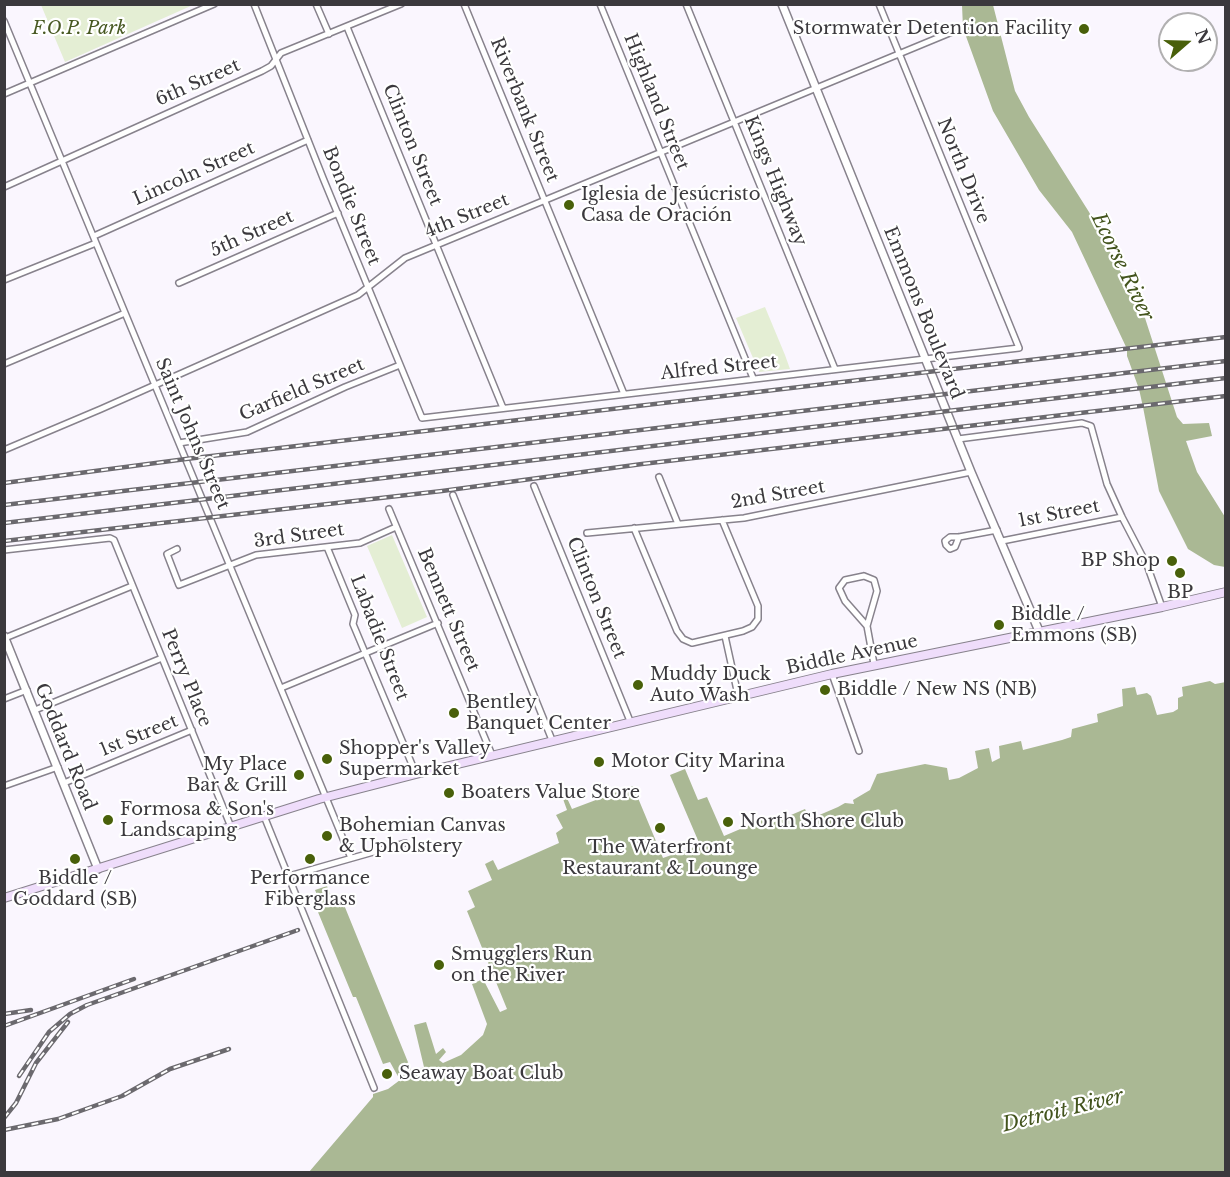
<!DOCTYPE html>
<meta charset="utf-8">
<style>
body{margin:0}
#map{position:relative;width:1230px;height:1177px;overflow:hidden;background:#faf6fe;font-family:"Libre Baskerville",serif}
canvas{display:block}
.frame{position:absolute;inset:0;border:6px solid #3b393d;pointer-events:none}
.north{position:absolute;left:1158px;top:12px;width:60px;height:60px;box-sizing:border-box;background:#fff;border:2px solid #b1b0b1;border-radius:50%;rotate:70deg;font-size:16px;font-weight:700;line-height:24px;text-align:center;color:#3b393d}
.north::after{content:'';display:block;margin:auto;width:21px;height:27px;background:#49600a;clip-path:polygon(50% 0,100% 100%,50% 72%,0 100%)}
</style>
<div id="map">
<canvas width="1230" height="1177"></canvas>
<div class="frame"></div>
<div class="north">N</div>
</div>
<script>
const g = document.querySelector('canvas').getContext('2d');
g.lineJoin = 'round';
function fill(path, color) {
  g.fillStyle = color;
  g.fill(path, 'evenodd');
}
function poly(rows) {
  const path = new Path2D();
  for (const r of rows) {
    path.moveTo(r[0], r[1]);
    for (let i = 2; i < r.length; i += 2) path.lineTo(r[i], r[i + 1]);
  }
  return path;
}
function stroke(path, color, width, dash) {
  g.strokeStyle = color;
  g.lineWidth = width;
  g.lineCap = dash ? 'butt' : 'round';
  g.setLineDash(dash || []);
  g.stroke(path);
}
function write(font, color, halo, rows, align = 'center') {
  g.font = font + ' "Libre Baskerville",serif';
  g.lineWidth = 4.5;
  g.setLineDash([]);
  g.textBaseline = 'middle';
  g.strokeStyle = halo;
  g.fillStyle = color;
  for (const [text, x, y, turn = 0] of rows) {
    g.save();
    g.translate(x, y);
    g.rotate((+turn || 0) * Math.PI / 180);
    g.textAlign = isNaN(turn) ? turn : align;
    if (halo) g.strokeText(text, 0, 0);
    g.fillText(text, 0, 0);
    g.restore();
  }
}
const green = poly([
 [41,5,193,5,65,62],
 [765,307,785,355,790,369,759,372,736,318],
 [392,535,427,617,402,628,367,546]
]);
const water = poly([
 [962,5,993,5,1015,91,1029,117,1089,212,1145,318,1177,417,1183,424,1209,423,1212,436,1186,441,1197,472,1225,517,1225,567,1214,565,1188,549,1159,491,1143,407,1139,389,1127,356,1127,349,1072,232,1039,190,993,111,963,28],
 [1210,681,1215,684,1226,682,1225,1172,309,1172,373,1097,373,1094,388,1089,400,1080,390,1062,383,1064,356,997,353,997,313,900,318,897,315,890,327,886,332,898,340,895,412,1072,424,1067,414,1025,426,1022,436,1054,443,1048,446,1052,439,1060,443,1063,461,1055,483,1035,487,1024,472,984,483,979,500,1012,507,1009,467,911,475,907,468,891,492,880,485,864,493,860,498,870,559,843,556,833,563,828,556,815,567,810,563,799,567,798,572,809,633,786,663,858,700,845,670,775,685,769,698,800,707,797,724,836,766,818,770,824,805,809,810,819,838,807,845,803,854,804,853,800,870,790,877,774,925,764,947,768,949,780,959,778,978,768,975,751,989,748,992,762,1000,758,999,746,1021,741,1023,750,1062,740,1071,737,1072,729,1098,722,1097,714,1123,706,1122,689,1135,687,1137,695,1147,693,1151,696,1157,715,1173,712,1178,709,1178,698,1183,696,1182,687]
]);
const minor = poly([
 [254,4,323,178,422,418,1019,348,879,4],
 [316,4,329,34],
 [464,4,624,394],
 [600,4,753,378],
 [686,4,835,369],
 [4,21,351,858],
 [347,27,503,408],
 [4,94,214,4],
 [4,187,262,71,271,66,281,53,401,4],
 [94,236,308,140],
 [4,280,96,243],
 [179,283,338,213],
 [4,364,125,313],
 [958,439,1082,423,1091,426,1107,484,1122,517,1147,565,1162,607],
 [179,443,247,432,345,387,400,365],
 [4,450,101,409,358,295,405,258,952,32],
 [659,477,678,524],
 [534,486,630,721],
 [453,495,552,740],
 [389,509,492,755],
 [634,528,677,631,683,639,692,643,743,631,752,627,758,619,758,606,722,520],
 [587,533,744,518,971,472],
 [959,537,955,547,950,549,946,545,945,541,950,537,959,537,997,530],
 [1002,541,1122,517],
 [327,547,355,615,353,624,416,774],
 [177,549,167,554,179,585,256,555,360,543,396,527],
 [4,550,110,538,114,540,231,827],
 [864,576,874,580,877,591,867,626,845,601,839,588,845,580,864,576],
 [867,626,874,664],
 [725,636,738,695],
 [5,638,132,586],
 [832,674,859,751],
 [281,688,438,623],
 [4,699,27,690],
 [35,710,162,658],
 [64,783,192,730],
 [4,786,58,767],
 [264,816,374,1088],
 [289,876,405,843]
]);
const tertiary = poly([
 [782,4,971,472,1039,631],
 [4,636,98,869]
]);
const secondary = poly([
 [4,898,319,799,416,774,832,674,1162,607,1226,592]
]);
const rail = poly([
 [4,483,186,459,1226,337],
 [4,505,1226,361],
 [4,523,1226,378],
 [4,541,442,491,642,464,1226,396],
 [4,1014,31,1010],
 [4,1026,134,979],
 [19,1076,49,1032,70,1014,87,1005,298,930],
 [4,1118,16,1103,36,1063,68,1022],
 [4,1130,58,1119,122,1096,170,1069,229,1049]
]);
const markers = [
 [1084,29,6,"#49600a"],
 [569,205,6,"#49600a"],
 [1172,561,6,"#49600a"],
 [1180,573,6,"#49600a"],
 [999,625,6,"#49600a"],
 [638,685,6,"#49600a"],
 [825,690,6,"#49600a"],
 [454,713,6,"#49600a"],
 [327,759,6,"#49600a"],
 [599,762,6,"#49600a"],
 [299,775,6,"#49600a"],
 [449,793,6,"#49600a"],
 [108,820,6,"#49600a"],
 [728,822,6,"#49600a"],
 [660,828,6,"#49600a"],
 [327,836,6,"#49600a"],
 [75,859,6,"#49600a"],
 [310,859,6,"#49600a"],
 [439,965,6,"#49600a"],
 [387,1074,6,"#49600a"]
];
const parkNames = [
 ["F.O.P. Park",79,29]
];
const poiNames = [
 ["Stormwater Detention Facility",1072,29,"right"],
 ["Iglesia de Jesúcristo",581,195],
 ["Casa de Oración",581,216],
 ["BP Shop",1160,561,"right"],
 ["BP",1180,593,"center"],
 ["Biddle /",1011,615],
 ["Emmons (SB)",1011,636],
 ["Muddy Duck",650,675],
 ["Auto Wash",650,696],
 ["Biddle / New NS (NB)",837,690],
 ["Bentley",466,703],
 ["Banquet Center",466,724],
 ["Shopper's Valley",339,749],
 ["Supermarket",339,770],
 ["Motor City Marina",611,762],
 ["My Place",287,765,"right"],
 ["Bar & Grill",287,786,"right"],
 ["Boaters Value Store",461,793],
 ["Formosa & Son's",120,810],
 ["Landscaping",120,831],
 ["North Shore Club",740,822],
 ["Bohemian Canvas",339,826],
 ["& Upholstery",339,847],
 ["The Waterfront",660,848,"center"],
 ["Restaurant & Lounge",660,869,"center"],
 ["Biddle /",75,879,"center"],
 ["Goddard (SB)",75,900,"center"],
 ["Performance",310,879,"center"],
 ["Fiberglass",310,900,"center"],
 ["Smugglers Run",451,955],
 ["on the River",451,976],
 ["Seaway Boat Club",399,1074]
];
const streetNames = [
 ["6th Street",198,83,-24],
 ["Highland Street",656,102,68],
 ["Riverbank Street",524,110,68],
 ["Clinton Street",412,145,68],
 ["North Drive",963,171,68],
 ["Lincoln Street",194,174,-24],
 ["Kings Highway",775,181,68],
 ["Bondie Street",351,206,68],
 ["4th Street",467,216,-22],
 ["5th Street",252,234,-24],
 ["Emmons Boulevard",923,313,68],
 ["Alfred Street",719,368,-6],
 ["Garfield Street",302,390,-23],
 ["Saint Johns Street",192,434,67],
 ["2nd Street",778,495,-10],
 ["1st Street",1059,514,-11],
 ["3rd Street",299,536,-8],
 ["Clinton Street",596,598,68],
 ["Bennett Street",448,610,67],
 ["Labadie Street",379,638,69],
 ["Biddle Avenue",852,655,-12],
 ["Perry Place",186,678,68],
 ["1st Street",139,736,-22],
 ["Goddard Road",65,747,68]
];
const waterNames = [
 ["Ecorse River",1122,267,64],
 ["Detroit River",1063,1111,-14]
];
fill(green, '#e4eed4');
fill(water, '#aab894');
stroke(minor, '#87828c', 8);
stroke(tertiary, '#87828c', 10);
stroke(secondary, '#87828c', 10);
stroke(minor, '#fff', 5);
stroke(tertiary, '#fff', 7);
stroke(secondary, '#efddfb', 8);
stroke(rail, '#6b696e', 4.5);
stroke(rail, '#fff', 2, [7]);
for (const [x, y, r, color] of markers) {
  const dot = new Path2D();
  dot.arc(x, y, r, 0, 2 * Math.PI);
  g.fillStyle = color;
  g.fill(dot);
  stroke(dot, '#fff', 2);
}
write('italic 18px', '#485923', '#fff', parkNames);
write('18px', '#3b393d', '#fff', poiNames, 'left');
write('18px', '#3b393d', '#fff', streetNames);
write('italic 20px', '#43541d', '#fff', waterNames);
</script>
